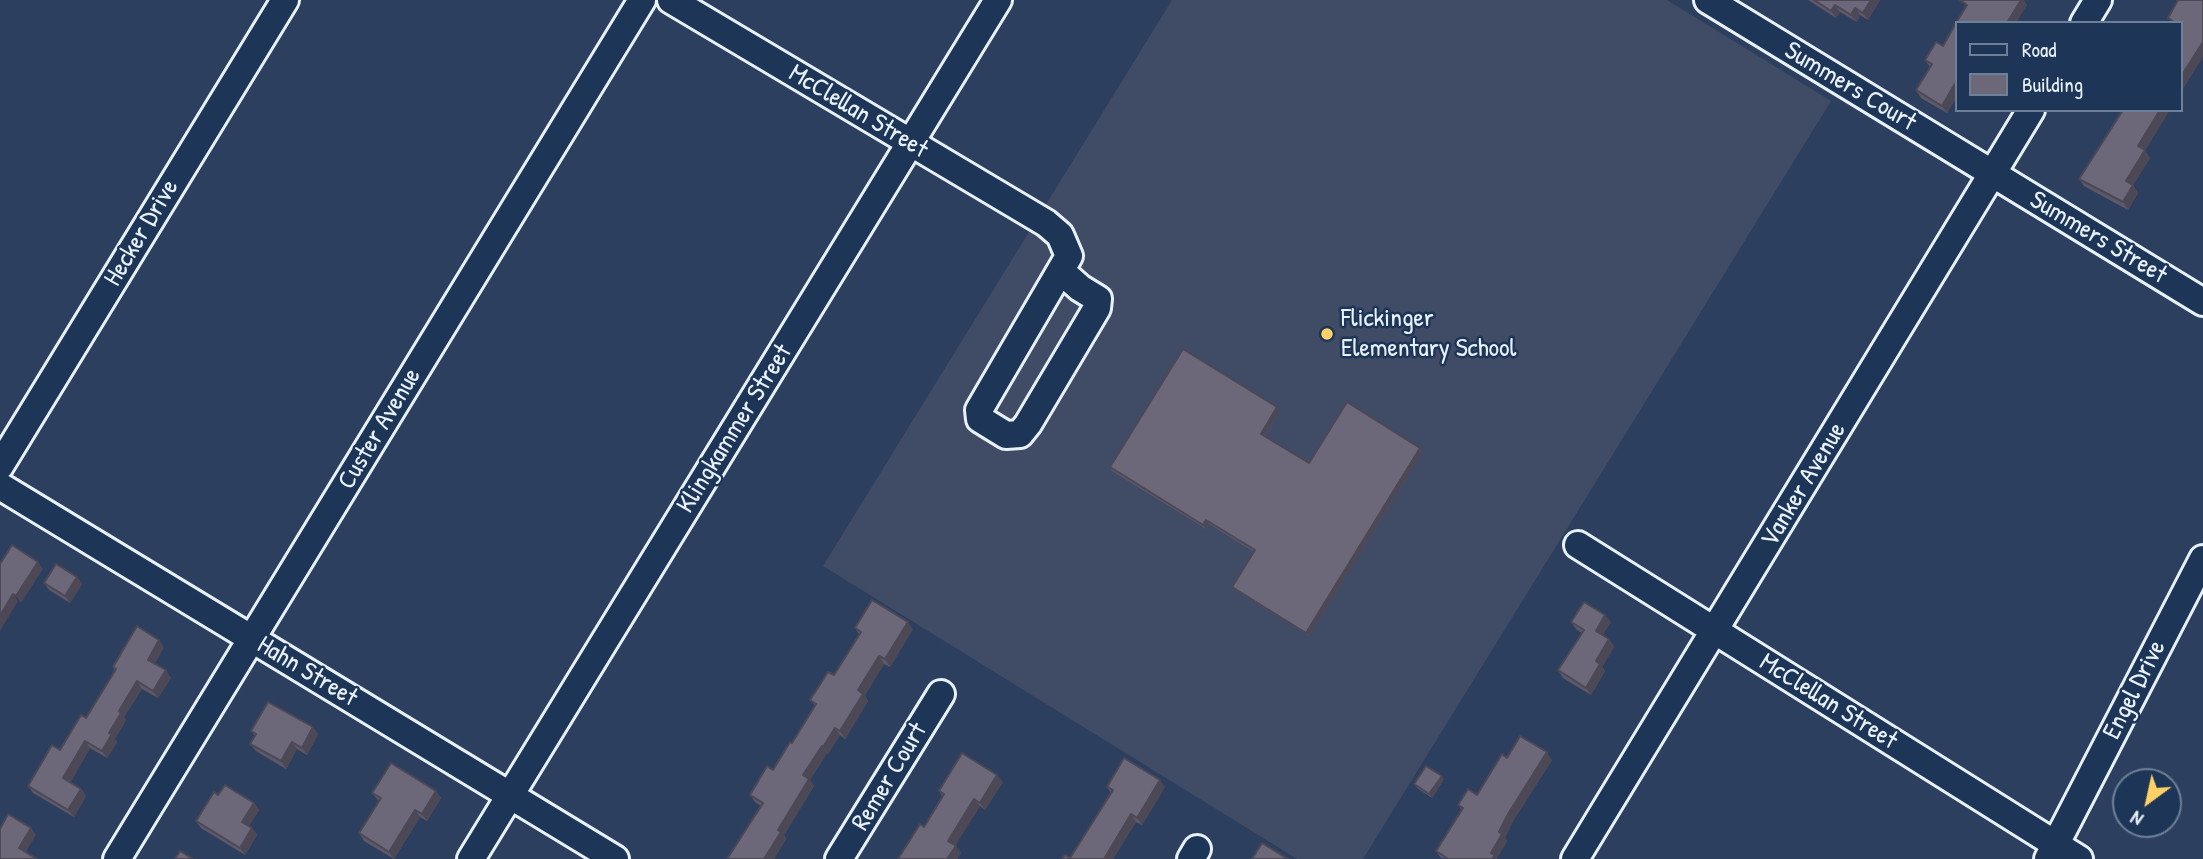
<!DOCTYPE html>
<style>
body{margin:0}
#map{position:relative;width:2203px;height:859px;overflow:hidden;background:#2d3f5e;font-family:"Patrick Hand",sans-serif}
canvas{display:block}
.legend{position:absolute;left:1955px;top:21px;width:228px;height:91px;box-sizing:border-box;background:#1d3557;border:2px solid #6e8097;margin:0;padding:9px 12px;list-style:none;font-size:21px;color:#e8f1f8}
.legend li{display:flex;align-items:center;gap:14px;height:35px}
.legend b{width:35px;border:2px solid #6e8097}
.north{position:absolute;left:2112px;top:768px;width:70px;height:70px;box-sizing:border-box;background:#1d3557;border:2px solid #6e8097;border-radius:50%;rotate:213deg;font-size:19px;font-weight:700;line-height:28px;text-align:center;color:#e8f1f8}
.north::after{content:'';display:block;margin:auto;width:24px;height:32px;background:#ffd166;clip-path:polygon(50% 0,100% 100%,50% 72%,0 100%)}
</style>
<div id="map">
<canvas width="2203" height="859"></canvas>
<ul class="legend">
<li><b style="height:9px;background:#1d3557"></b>Road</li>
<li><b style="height:19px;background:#6c6779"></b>Building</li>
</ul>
<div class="north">N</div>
</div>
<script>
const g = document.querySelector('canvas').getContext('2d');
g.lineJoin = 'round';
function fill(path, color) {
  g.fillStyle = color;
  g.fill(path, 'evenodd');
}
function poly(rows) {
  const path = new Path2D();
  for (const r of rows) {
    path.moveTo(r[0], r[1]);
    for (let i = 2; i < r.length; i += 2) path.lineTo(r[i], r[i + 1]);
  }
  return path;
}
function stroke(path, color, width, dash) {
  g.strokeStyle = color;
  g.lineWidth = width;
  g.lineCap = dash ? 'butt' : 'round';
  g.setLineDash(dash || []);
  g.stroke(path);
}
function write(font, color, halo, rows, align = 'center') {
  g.font = font + ' "Patrick Hand",sans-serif';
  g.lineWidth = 5;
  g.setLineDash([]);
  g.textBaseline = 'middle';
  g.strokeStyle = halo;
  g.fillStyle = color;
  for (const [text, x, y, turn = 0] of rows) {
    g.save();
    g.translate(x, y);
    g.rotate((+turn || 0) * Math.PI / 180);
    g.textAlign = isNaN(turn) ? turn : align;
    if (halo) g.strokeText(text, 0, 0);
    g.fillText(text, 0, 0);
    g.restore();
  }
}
const built = poly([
 [1172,0,1667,0,1831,101,1363,859,1297,859,823,566]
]);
const minor = poly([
 [671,0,1046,223,1060,235,1069,256,979,410,980,419,1006,435,1020,434,1028,424,1097,308,1098,299,1080,288,1061,271],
 [1708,0,2203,302],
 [2084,23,2098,0],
 [0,466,285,0],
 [0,486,615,859],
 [1578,545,2079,859],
 [117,859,642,0],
 [471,859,998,0],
 [839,859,941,694],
 [1191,859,1197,849],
 [1575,859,2031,110],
 [2048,859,2203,559]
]);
const wall = poly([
 [1808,0,1880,0,1868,20,1860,15,1857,22,1840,12,1836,18],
 [1956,23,1956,98,1947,113,1921,98,1916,90,1930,67,1925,60,1943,46],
 [2145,151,2150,158,2133,185,2138,193,2128,210,2084,186,2079,179],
 [1277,407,1280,411,1264,436,1309,463,1420,448,1423,451,1309,636,1235,590,1232,587,1254,552,1209,524,1206,529,1112,471,1110,467],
 [77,577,82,584,70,603,49,590,44,583],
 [1571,622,1611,622,1602,635,1609,639,1614,647,1602,667,1605,671,1591,695,1563,678,1558,670,1582,633,1576,629],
 [855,628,913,629,890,667,884,664,865,695,868,701,845,739,840,735,828,754,827,753,810,780,814,786,784,835,786,839,774,859,727,859,761,806,755,802,750,795,773,770,792,743,815,706,810,700,834,675,859,634],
 [164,647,154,664,171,678,158,698,142,689,124,717,126,720,115,739,117,742,107,758,90,748,70,783,81,789,86,796,74,817,33,793,28,786,86,718,115,671,113,667],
 [251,731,318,734,307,755,297,749,286,769,256,751,250,744,255,736],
 [1507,758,1552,760,1513,821,1505,838,1507,841,1497,858,1497,859,1441,858,1436,851,1462,810,1458,805,1477,795],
 [1444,779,1432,798,1417,788,1414,784],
 [1003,782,985,810,980,806,955,845,961,853,957,859,898,859,924,827,942,796,939,791],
 [1107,787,1165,787,1142,825,1136,822,1113,859,1062,859,1070,858,1111,793],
 [436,791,441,798,427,821,420,817,394,859,364,841,359,833,379,801,372,793],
 [218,795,254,803,259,810,249,826,252,828,257,835,245,855,201,828,196,821]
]);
const shadedWall = poly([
 [1871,0,1880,0,1868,20,1863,13],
 [2021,0,2024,0,2027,5,2016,23,2007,23],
 [1835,5,1840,12,1836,18,1831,11],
 [1855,8,1860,15,1857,22,1851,15],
 [2203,42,2203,57,2180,94,2180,78],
 [1956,82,1956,98,1947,113,1942,106],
 [2160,110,2170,110,2145,151,2150,158,2131,188,2126,181,2138,146],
 [2133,185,2138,193,2128,210,2123,202],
 [1277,407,1280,411,1263,437,1261,434],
 [1420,448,1423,451,1309,636,1306,633],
 [1206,520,1209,524,1206,529,1203,525],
 [38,562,43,569,21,603,16,596],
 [77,577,82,584,70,603,65,596],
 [13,594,18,601,0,631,0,616],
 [1605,615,1611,622,1601,638,1596,631],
 [908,622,913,629,890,667,885,659],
 [1609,639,1614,647,1602,667,1605,671,1591,695,1586,688,1596,661],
 [159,640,164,647,153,667,148,660],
 [879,656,884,664,865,695,868,701,845,739,840,731,858,690],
 [166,670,171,678,158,698,153,691],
 [137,681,142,689,124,717,126,720,115,739,117,742,107,758,102,751,119,711],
 [313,727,318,734,307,755,302,748],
 [835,728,840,735,828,754,823,747],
 [85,741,90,748,68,786,63,778],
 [292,742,297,749,286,769,281,761],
 [822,746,827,753,810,780,814,786,784,835,786,839,774,859,764,859,803,775],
 [1547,752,1552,760,1513,821,1505,838,1507,841,1497,858,1497,859,1492,859,1491,853,1499,832,1508,814],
 [997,775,1003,782,985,810,980,803],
 [1442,776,1444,779,1432,798,1429,794],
 [1160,780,1165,787,1142,825,1137,818],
 [81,789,86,796,74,817,68,810],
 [436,791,441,798,427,821,422,814],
 [974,799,980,806,954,848,948,841],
 [254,803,259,810,247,829,242,822],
 [415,810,420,817,394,859,389,852],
 [1131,814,1136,822,1113,859,1104,859],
 [31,828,36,835,24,855,19,848],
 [252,828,257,835,245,855,240,848],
 [956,846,961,853,957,859,947,859]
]);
const building = poly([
 [1814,0,1871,0,1863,13,1855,8,1851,15,1835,5,1831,11,1814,0],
 [1960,0,2021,0,2007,23,1956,23,1967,5,1960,0],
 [2178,0,2203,0,2203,42,2180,78,2180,23,2175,23,2168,18,2178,0],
 [1956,23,1956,82,1942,106,1916,90,1932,64,1925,60,1936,42,1943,46,1956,23],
 [2123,110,2160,110,2138,146,2145,150,2126,181,2133,185,2123,202,2079,179,2123,110],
 [1183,349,1277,407,1261,434,1309,463,1347,402,1420,448,1306,633,1232,587,1255,550,1206,520,1203,525,1110,467,1183,349],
 [12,545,38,562,16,596,13,594,0,616,0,564,12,545],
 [56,564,77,577,65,596,44,583,56,564],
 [872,600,908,622,885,659,879,656,858,690,863,694,840,731,835,728,823,747,822,746,803,775,809,779,778,830,781,832,764,859,727,859,763,803,750,795,767,766,773,770,790,742,792,743,816,704,810,700,828,672,834,675,861,632,855,628,872,600],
 [1584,602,1605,615,1596,631,1609,639,1596,661,1600,664,1586,688,1558,670,1584,630,1571,622,1584,602],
 [137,626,159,640,148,660,166,670,153,691,137,681,119,711,121,713,109,733,112,734,102,751,85,741,63,778,81,789,68,810,28,786,52,745,60,750,81,715,86,718,116,669,113,667,137,626],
 [268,702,313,727,302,748,292,742,281,761,250,744,256,734,251,731,268,702],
 [1520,736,1547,752,1508,814,1499,832,1502,834,1491,853,1495,855,1492,859,1446,859,1447,858,1436,851,1463,808,1458,805,1468,789,1477,795,1502,754,1507,758,1520,736],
 [962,753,997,775,980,803,974,799,948,841,956,846,947,859,898,859,920,824,924,827,944,794,939,791,962,753],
 [1124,758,1160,780,1137,818,1131,814,1104,859,1062,859,1065,855,1070,858,1113,790,1107,787,1124,758],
 [391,763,436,791,422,814,415,810,389,852,359,833,381,798,372,793,391,763],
 [1426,766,1442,776,1429,794,1414,784,1426,766],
 [225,785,254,803,242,822,252,828,240,848,196,821,214,792,218,795,225,785],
 [8,814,31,828,19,848,37,859,0,859,0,829,8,814],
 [1262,843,1288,859,1252,859,1262,843],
 [180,851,193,859,175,859,180,851]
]);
const markers = [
 [1327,334,7,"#ffd166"]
];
const streetNames = [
 ["Summers Court",1850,87,31],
 ["McClellan Street",858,112,31],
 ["Hecker Drive",142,233,-59],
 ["Summers Street",2098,238,31],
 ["Custer Avenue",380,429,-59],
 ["Klingkammer Street",735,429,-58],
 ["Vanker Avenue",1804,485,-59],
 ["Hahn Street",307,672,31],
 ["Engel Drive",2135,690,-63],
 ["McClellan Street",1828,702,32],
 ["Remer Court",890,777,-59]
];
const poiNames = [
 ["Flickinger",1341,319],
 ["Elementary School",1341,349]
];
fill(built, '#404b66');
stroke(minor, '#e8f1f8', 32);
stroke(minor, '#1d3557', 26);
fill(wall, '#5d5968');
fill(shadedWall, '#4c4855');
fill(building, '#6c6779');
stroke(building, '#4c4855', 2);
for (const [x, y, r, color] of markers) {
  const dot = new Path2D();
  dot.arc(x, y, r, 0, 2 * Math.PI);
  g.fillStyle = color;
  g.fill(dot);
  stroke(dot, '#1d3557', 2.5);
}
write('26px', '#e8f1f8', '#1d3557', streetNames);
write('26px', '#e8f1f8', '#1d3557', poiNames, 'left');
</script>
